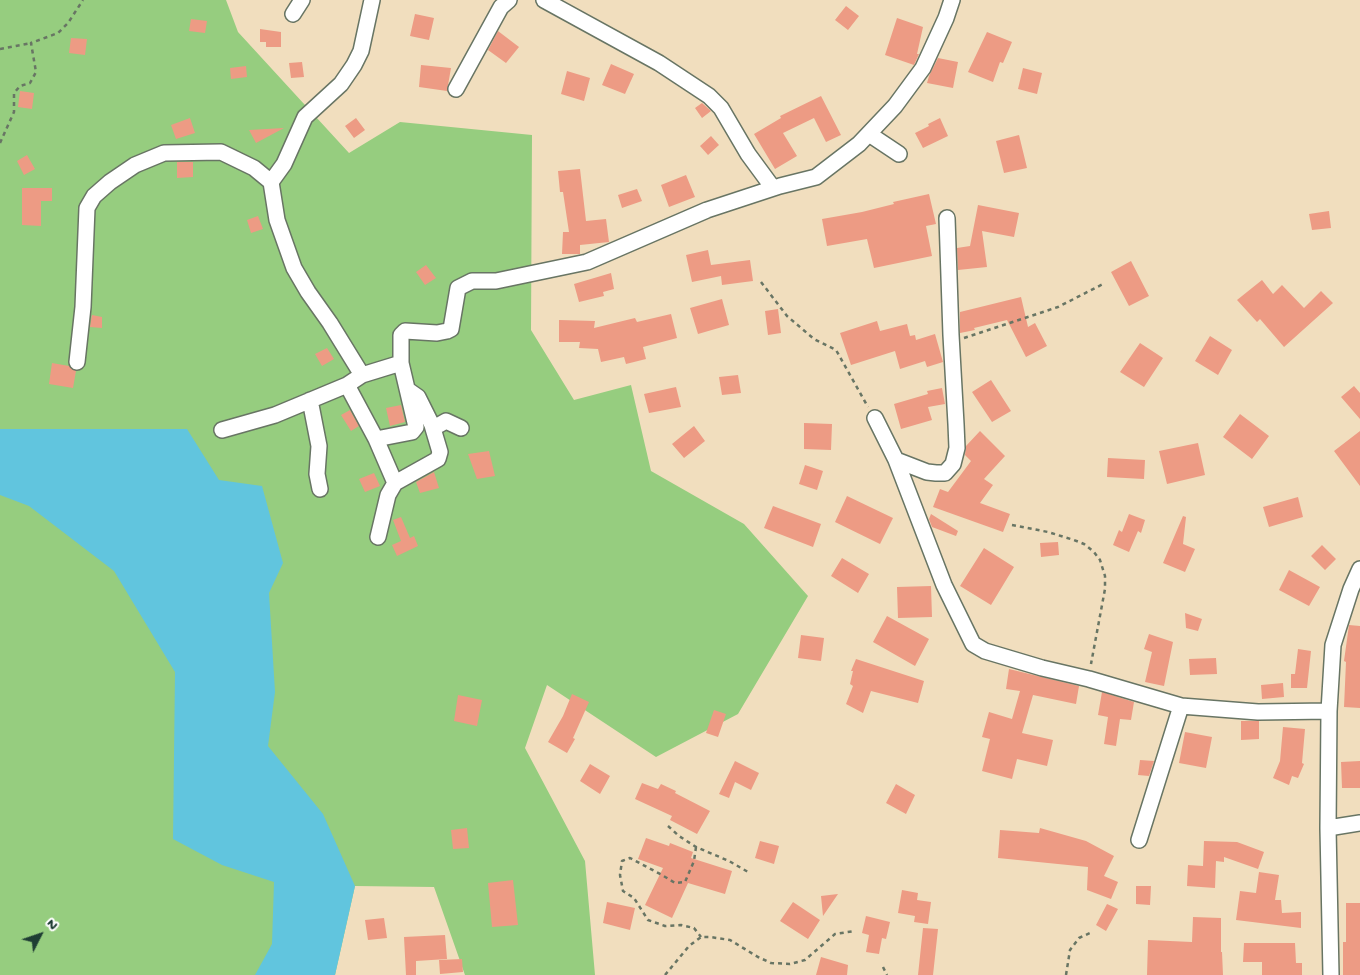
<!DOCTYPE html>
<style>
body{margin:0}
#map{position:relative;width:1360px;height:975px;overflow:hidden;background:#f1debe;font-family:"Gochi Hand",sans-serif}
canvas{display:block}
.north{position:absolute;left:15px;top:910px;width:50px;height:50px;-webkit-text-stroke:4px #fff;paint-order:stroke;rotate:49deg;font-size:14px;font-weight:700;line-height:20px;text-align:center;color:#1f3d34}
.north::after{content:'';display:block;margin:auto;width:18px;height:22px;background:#1f3d34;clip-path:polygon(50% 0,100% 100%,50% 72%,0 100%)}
</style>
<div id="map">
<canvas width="1360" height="975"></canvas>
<div class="north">N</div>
</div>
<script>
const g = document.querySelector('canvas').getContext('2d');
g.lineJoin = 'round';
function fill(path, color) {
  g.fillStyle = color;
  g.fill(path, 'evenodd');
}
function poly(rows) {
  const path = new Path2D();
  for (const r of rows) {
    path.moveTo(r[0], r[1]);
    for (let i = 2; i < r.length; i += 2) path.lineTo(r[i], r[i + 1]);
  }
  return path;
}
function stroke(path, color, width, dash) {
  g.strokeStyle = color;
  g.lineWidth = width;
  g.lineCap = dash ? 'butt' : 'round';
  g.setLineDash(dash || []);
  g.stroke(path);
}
const green = poly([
 [0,0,226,0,238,32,349,153,400,122,532,135,531,330,574,400,631,385,651,471,744,524,808,596,738,714,656,757,547,685,525,748,585,861,595,975,465,975,434,887,355,886,335,975,0,975]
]);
const water = poly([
 [187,429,219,480,262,486,283,563,269,593,275,692,268,746,323,814,355,886,335,975,255,975,272,944,274,882,222,865,173,839,175,672,114,571,29,506,0,495,0,429]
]);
const building = poly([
 [846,6,859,16,848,30,835,20],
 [415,14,434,18,429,40,410,36],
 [897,18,923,27,917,54,919,54,914,65,885,55],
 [191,19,207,21,205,33,189,31],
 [260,29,281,32,281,47,266,47,266,42,260,42],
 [498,31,519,47,506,63,488,50],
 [987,32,1012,42,1003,63,1000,62,993,82,968,72],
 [71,38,87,39,85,55,69,53],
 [938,58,958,62,953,88,927,83,929,76],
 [302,62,304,77,291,78,289,63],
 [611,64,634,74,625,94,602,85],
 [421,65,451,68,447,91,419,87],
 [246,66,247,77,231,79,230,68],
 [1023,68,1042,73,1037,94,1018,89],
 [567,71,590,78,584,101,561,94],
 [20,91,34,93,32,109,18,107],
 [821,96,841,135,826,142,814,118,783,133,797,156,775,169,754,134,781,118,780,116],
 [702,103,711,111,702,118,695,108],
 [190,118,195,133,176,139,171,125],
 [356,118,365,130,354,138,345,126],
 [940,118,948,136,923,148,915,133,929,126,928,124],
 [284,128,256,143,249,130],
 [1019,135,1027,168,1004,173,996,141],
 [711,136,719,145,708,155,700,146],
 [27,155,35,169,24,175,17,161],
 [177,162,193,162,193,177,177,178],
 [580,169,586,221,606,219,609,242,580,245,580,254,562,254,563,232,569,232,563,192,560,192,558,171],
 [686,175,695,197,669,207,661,185],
 [22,188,52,188,52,201,41,201,41,226,22,225],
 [637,189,642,201,622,208,618,195],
 [929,194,936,224,926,226,932,256,874,268,867,239,827,246,822,219,862,212,894,204,893,202],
 [978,205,1019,213,1014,237,982,231,987,267,958,270,957,248,970,246],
 [1329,211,1331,228,1312,230,1309,214],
 [258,216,263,229,251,233,247,220],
 [708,250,711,265,750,260,753,281,722,285,721,276,692,282,686,255],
 [1131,261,1149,296,1129,306,1111,272],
 [426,265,436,278,425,285,416,272],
 [611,273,614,289,603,292,604,296,579,302,574,284],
 [1262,280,1273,294,1282,285,1304,308,1321,291,1333,303,1284,347,1260,319,1257,322,1237,300],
 [1021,297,1028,327,1035,323,1047,346,1026,357,1007,320,974,328,975,330,960,333,960,312],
 [722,299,729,325,698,334,690,308],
 [778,309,781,333,768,335,765,311],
 [671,314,677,338,643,347,646,359,626,364,624,357,601,362,598,349,579,348,580,342,559,342,559,320,595,321,594,328,635,318,637,322],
 [92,315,102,317,102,328,90,327],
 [877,321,880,331,907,324,910,336,915,335,916,340,935,334,943,362,927,367,925,361,900,369,895,351,851,365,840,333],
 [1210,336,1232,350,1218,375,1195,361],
 [1140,343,1163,358,1144,387,1120,372],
 [327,348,334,359,322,366,315,354],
 [52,363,69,366,76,371,73,388,49,384],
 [738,375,741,393,722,395,719,377],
 [991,380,1011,411,992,422,972,392],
 [1354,386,1360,393,1360,419,1341,397],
 [676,387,681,407,649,413,644,394],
 [942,388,945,404,928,407,932,420,901,429,894,404,928,394,927,391],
 [401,405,405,422,390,426,386,408],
 [350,410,359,426,351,431,341,415],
 [1240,414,1269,436,1252,459,1223,437],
 [804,423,832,424,831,450,804,449],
 [694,426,705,441,684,458,672,444],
 [980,431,1005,456,984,479,993,485,980,503,1010,514,1003,532,933,507,940,489,948,492,971,461,965,455,966,446],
 [1360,431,1360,486,1334,451],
 [1198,443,1205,475,1167,484,1159,451],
 [489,451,495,476,477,479,468,454],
 [1108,458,1145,460,1144,479,1107,477],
 [805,465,823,471,817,490,799,484],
 [434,472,439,488,420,493,416,482],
 [374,473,380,486,365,492,359,479],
 [847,496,893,518,880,544,835,522],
 [1298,497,1303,517,1269,527,1263,507],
 [773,506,821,524,813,547,764,528],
 [931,514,958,531,956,536,932,527,929,519],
 [1129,514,1145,520,1141,533,1138,531,1129,552,1113,545,1119,530,1122,532],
 [1183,516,1186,517,1183,544,1195,549,1185,572,1163,563],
 [401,517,410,538,414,536,418,546,397,556,392,545,401,541,393,520],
 [1058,542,1059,555,1041,557,1040,543],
 [1322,545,1336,559,1325,570,1311,556],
 [984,548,1014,567,991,605,960,586],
 [842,558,869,574,858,593,831,576],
 [1289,570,1320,587,1309,606,1279,590],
 [931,586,932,617,898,618,897,587],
 [1185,613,1202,619,1198,631,1186,628],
 [887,616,929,639,915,666,873,642],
 [1349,625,1360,626,1360,708,1344,707,1346,662,1344,661],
 [1149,634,1173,642,1164,686,1145,682,1152,652,1144,649],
 [801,635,824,638,821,661,798,658],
 [1298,649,1311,651,1307,688,1291,688,1291,674,1295,674],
 [1216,658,1217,674,1190,675,1189,659],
 [856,659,924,681,918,703,871,691,863,713,846,704,853,686,850,684,853,671,851,671],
 [1009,669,1079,686,1076,704,1033,695,1022,733,1053,740,1047,766,1017,759,1012,779,982,771,990,739,982,737,989,712,1012,719,1020,691,1006,689],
 [1283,683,1284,697,1262,699,1261,685],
 [1102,692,1134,702,1131,720,1120,719,1116,746,1104,744,1108,717,1098,715],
 [572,694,589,702,573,738,575,739,567,753,548,742,563,716],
 [458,695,482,700,477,726,454,721],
 [714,710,726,714,718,737,706,733],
 [1241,721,1259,721,1259,739,1241,740],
 [1283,727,1305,729,1302,763,1304,764,1298,778,1292,776,1289,785,1273,778,1280,761],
 [1185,732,1212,737,1206,768,1179,763],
 [1140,760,1154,761,1149,776,1138,775],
 [735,761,759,773,751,790,735,782,729,798,719,794],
 [1360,761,1360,788,1342,788,1341,762],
 [590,764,610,776,600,794,580,781],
 [642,783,658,789,661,784,676,791,675,793,710,811,697,834,670,820,672,816,635,799],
 [896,784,915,795,906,814,886,803],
 [467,828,469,848,453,849,451,830],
 [1040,828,1086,841,1114,856,1104,876,1118,882,1111,899,1087,890,1088,867,998,858,1000,830,1039,833],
 [646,838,669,846,670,843,693,852,691,858,732,871,725,894,688,883,672,918,645,905,663,868,638,859],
 [760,841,779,846,774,864,755,858],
 [1204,841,1237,842,1264,852,1258,869,1224,857,1224,862,1216,861,1215,888,1187,886,1188,865,1203,866],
 [1259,872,1279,875,1275,900,1281,900,1282,913,1301,912,1301,928,1236,920,1240,891,1256,893],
 [513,880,518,925,492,927,488,883],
 [1136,886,1151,886,1150,905,1136,904],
 [902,890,918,893,917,900,931,902,928,924,914,922,915,916,898,913],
 [838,894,823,916,821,896],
 [607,902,635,908,630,930,603,923],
 [793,902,820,920,808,939,780,921],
 [1346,903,1360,903,1360,975,1343,975,1343,942,1346,942],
 [1107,904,1118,909,1106,931,1096,925],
 [866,916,890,922,886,939,882,938,879,954,866,952,869,935,862,933],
 [1193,917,1221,918,1221,952,1222,952,1223,975,1147,975,1148,940,1192,942],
 [384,918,387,938,368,940,365,920],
 [923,928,938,929,933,975,918,975],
 [445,935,447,959,416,961,416,975,406,975,404,937],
 [1244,943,1295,943,1296,963,1302,963,1302,975,1262,975,1262,962,1243,962],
 [821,957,848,965,847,975,816,975],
 [462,959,463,972,440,974,439,960]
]);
const path = poly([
 [0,49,31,43],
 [0,143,14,112,14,93,20,86,30,83,36,72,31,43,58,33,68,23,83,0],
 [761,282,787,316,814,339,836,350,868,407],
 [964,338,1058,307,1105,283],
 [1012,525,1048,532,1074,540,1084,544,1094,552,1100,560,1105,576,1105,589,1091,664],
 [668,826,679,836,696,847,729,861,748,872],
 [696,847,694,861,685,882,675,883,662,875,630,858,622,861,620,875,623,891,634,898,648,920,665,926,681,925,694,928,701,937],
 [883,967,887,975],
 [665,975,689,946,701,937,710,937,730,940,758,957,771,963,790,964,805,960,835,934,855,931],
 [1066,975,1070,950,1079,938,1090,933]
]);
const minor = poly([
 [544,0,659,63,709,96,721,108,748,154,773,188],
 [293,14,302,0],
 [456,89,501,7,509,0],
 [869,134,899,154],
 [77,362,83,307,87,208,94,196,110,182,135,165,164,153,221,152,254,168,271,182],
 [362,375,330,323,308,292,294,268,277,220,271,182,284,164,305,117,341,84,354,65,361,51,372,0],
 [347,385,376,439,395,483],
 [310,400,319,446,317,474,320,489],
 [875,418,896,460,944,585,973,644,985,651,1042,668,1089,679,1181,706,1258,712,1329,711],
 [432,425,439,425,446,421,461,428],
 [222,430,275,415,347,385,362,375,401,363],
 [376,439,412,432,416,427,401,363,401,335,405,331,437,333,447,331,451,329,458,288,472,281,496,281,587,262,707,210,780,186,816,177,859,144,895,106,923,68,946,18,952,0],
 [896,460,927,472,936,473,945,473,953,464,957,448,956,424,951,335,947,218],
 [378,537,388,495,395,483,438,459,440,452,432,425,418,397,408,390],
 [1328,828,1360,823],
 [1139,840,1181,706],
 [1331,975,1328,828,1329,711,1333,645,1351,589,1360,569]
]);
fill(green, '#96cd7f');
fill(water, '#61c5de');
fill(building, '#ed9b84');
stroke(minor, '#687564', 18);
stroke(path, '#687564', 2.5, [4, 4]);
stroke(minor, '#fff', 15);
</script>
